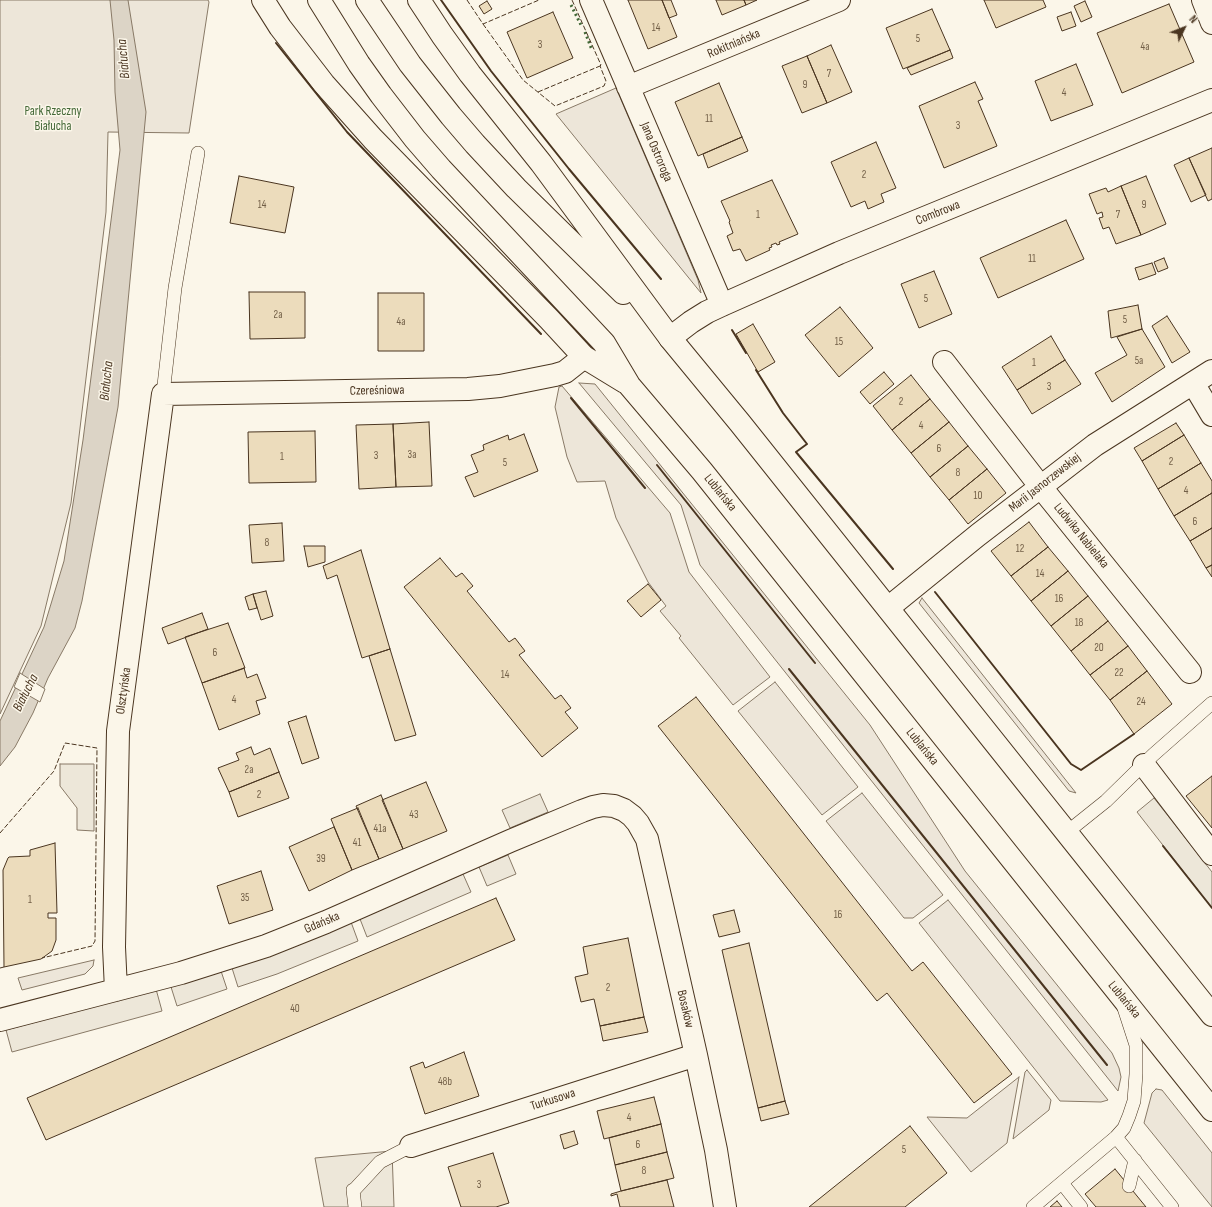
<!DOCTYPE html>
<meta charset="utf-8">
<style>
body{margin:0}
#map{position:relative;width:1212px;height:1207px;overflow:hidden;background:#fbf6e9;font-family:"Sofia Sans Condensed",sans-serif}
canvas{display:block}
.north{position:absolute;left:1164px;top:8px;width:40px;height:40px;-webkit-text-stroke:3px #fbf6e9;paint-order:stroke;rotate:47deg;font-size:11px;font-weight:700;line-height:16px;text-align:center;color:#4a3520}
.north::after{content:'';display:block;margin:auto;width:14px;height:18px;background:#4a3520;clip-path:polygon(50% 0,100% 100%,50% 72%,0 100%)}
</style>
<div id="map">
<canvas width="1212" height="1207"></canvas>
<div class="north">N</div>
</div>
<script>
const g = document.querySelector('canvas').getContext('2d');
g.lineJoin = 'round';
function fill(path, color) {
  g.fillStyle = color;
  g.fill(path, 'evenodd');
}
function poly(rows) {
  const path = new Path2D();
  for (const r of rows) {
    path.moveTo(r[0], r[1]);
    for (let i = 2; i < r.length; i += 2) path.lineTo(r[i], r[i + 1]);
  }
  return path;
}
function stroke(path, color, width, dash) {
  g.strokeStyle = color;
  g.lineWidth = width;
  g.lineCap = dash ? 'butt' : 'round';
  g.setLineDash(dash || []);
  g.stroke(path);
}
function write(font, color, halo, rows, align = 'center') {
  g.font = font + ' "Sofia Sans Condensed",sans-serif';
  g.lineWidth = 3;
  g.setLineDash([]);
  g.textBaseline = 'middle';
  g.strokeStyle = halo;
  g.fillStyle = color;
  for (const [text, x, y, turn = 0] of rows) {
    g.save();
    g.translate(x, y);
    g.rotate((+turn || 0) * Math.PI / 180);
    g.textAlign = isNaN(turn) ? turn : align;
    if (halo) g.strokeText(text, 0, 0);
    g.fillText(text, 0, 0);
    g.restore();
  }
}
const green = poly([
 [0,0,208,0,209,2,189,133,108,132,106,212,71,503,41,626,0,714,0,0],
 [616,88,698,280,701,293,556,114,616,88],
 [579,383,595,384,870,725,965,871,1112,1053,1119,1068,1121,1077,1118,1091,700,565,681,505,579,383],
 [562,386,670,513,689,572,770,677,733,705,679,638,681,636,660,611,666,606,648,582,616,518,605,481,577,482,567,457,555,407,559,387,562,386],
 [922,598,1076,793,1069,791,919,603,922,598],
 [775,682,858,787,822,815,738,711,775,682],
 [862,793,943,895,913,918,904,918,826,821,862,793],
 [948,900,1108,1100,1101,1102,1060,1101,919,923,948,900],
 [94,960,93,966,85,974,22,990,18,978,94,960],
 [1027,1070,1051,1100,1049,1110,1013,1139,1025,1072,1027,1070],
 [1019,1077,1007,1143,971,1172,927,1117,967,1118,1019,1077],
 [1156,1089,1162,1090,1212,1153,1212,1207,1144,1123,1152,1093,1156,1089]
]);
const parking = poly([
 [60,764,94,764,94,831,77,830,77,808,60,786,60,764],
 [540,794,548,812,510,828,502,810,540,794],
 [1154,798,1212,872,1212,908,1137,812,1154,798],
 [508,855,516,874,487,886,479,867,508,855],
 [463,874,471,892,367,937,360,919,463,874],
 [351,922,358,941,277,974,238,987,232,968,351,922],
 [221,971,227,989,177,1006,171,987,221,971],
 [156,989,162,1011,12,1052,6,1030,156,989],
 [392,1151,394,1207,324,1207,315,1158,392,1151]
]);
const water = poly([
 [110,0,128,0,146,112,118,407,82,601,75,628,48,678,33,713,15,747,0,766,0,721,44,627,64,561,83,440,120,150,115,92,114,40,110,0]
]);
const pier = poly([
 [20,673,45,689,40,702,14,687,20,673]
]);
const building = poly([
 [628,0,662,0,677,37,648,49,628,0],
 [662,0,671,0,677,15,669,18,662,0],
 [716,0,744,0,746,5,722,15,716,0],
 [744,0,757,0,746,5,744,0],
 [984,0,1043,0,1046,7,996,28,984,0],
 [487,1,492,9,484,14,479,6,487,1],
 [1085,1,1092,17,1081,22,1074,6,1085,1],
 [1169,4,1194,62,1122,93,1097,33,1169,4],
 [932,9,950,50,903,69,886,28,932,9],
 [553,12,573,58,527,78,507,32,553,12],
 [1071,12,1076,26,1062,31,1057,17,1071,12],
 [831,45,852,92,827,103,807,56,831,45],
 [950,50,953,58,911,75,907,68,950,50],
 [807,56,827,103,802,113,782,66,807,56],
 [1076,64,1093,105,1051,121,1035,81,1076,64],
 [975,82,983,99,978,101,997,146,944,168,919,106,975,82],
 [719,83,742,137,698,156,675,102,719,83],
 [742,137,748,151,708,168,703,154,742,137],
 [876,142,896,188,881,194,884,202,868,209,865,201,851,207,831,162,876,142],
 [1212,148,1212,199,1208,201,1189,158,1212,148],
 [1189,158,1206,195,1191,202,1174,165,1189,158],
 [239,176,294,187,285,233,230,223,239,176],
 [1146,176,1166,224,1141,235,1121,186,1146,176],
 [772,180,798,234,779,242,780,244,777,245,776,243,771,245,772,247,769,248,770,250,746,261,740,249,733,251,727,236,733,233,729,222,730,221,721,201,772,180],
 [1121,186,1141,235,1116,244,1109,227,1103,229,1099,218,1103,217,1102,212,1097,214,1089,194,1106,188,1108,192,1121,186],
 [1066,220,1084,259,998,298,980,258,1066,220],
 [1164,258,1168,268,1158,272,1154,262,1164,258],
 [1152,263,1156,274,1139,280,1135,268,1152,263],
 [934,271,952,314,919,328,901,284,934,271],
 [249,292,305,292,305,338,250,339,249,292],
 [378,293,424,293,424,351,378,351,378,293],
 [1138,305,1142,329,1111,338,1108,311,1138,305],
 [840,307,873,348,839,377,805,335,840,307],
 [1167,316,1190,352,1172,363,1152,326,1167,316],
 [753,324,775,362,758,372,736,334,753,324],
 [1142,329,1165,367,1112,402,1095,373,1127,355,1117,337,1142,329],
 [1051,336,1065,360,1017,390,1002,367,1051,336],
 [1065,360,1081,384,1032,414,1017,390,1065,360],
 [884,372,894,384,870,404,860,392,884,372],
 [911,375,930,399,892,430,873,406,911,375],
 [930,399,949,422,911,453,892,430,930,399],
 [429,422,432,486,396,487,393,424,429,422],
 [949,422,968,446,930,477,911,453,949,422],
 [1176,423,1184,435,1142,461,1134,448,1176,423],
 [393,424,396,487,359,489,356,425,393,424],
 [315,431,316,482,249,483,248,432,315,431],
 [524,434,538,471,474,497,465,477,478,472,471,455,484,450,483,445,508,435,509,440,524,434],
 [1184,435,1201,463,1158,489,1142,461,1184,435],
 [968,446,987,469,949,500,930,477,968,446],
 [1201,463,1212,481,1212,493,1174,516,1158,489,1201,463],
 [987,469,1006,493,968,524,949,500,987,469],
 [1212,493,1212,528,1190,541,1174,516,1212,493],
 [1029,522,1048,547,1011,576,991,551,1029,522],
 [282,523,284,561,252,563,249,525,282,523],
 [1212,528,1212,565,1206,568,1190,541,1212,528],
 [304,546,325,546,325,562,308,567,304,546],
 [1048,547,1068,571,1031,601,1011,576,1048,547],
 [361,550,390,649,362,658,337,575,327,579,323,566,361,550],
 [440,558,456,577,462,573,473,586,467,591,509,642,515,638,525,651,519,655,555,699,561,695,571,708,565,712,578,728,542,757,404,587,440,558],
 [1212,565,1212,577,1206,568,1212,565],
 [1068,571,1088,596,1051,626,1031,601,1068,571],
 [648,584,661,600,641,617,627,601,648,584],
 [266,591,273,616,261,620,253,594,266,591],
 [253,594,257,608,249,610,245,597,253,594],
 [1088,596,1108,621,1071,651,1051,626,1088,596],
 [202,613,208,629,168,644,162,628,202,613],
 [1108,621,1128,646,1090,675,1071,651,1108,621],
 [228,623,245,668,202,683,185,637,228,623],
 [1128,646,1147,671,1110,700,1090,675,1128,646],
 [390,649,416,735,395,741,369,656,390,649],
 [244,668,247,678,257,674,266,698,256,701,260,714,219,730,202,683,244,668],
 [1147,671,1172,704,1134,734,1110,700,1147,671],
 [696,697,912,971,923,962,1012,1074,974,1103,887,993,877,1001,658,726,696,697],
 [306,716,319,758,302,764,288,722,306,716],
 [251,747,254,755,270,748,279,772,229,792,218,768,239,760,236,753,251,747],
 [279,772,289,798,238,817,229,792,279,772],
 [1212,776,1212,828,1186,796,1212,776],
 [426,782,447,831,403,849,382,800,426,782],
 [381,795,403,849,379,859,356,806,381,795],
 [358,808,379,859,352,870,331,819,358,808],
 [334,827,352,870,309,891,289,847,334,827],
 [55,843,57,913,48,913,48,918,56,918,56,940,52,951,41,959,4,967,3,870,8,858,9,857,30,856,30,850,55,843],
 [261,871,273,910,229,924,217,886,261,871],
 [496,898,515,940,46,1140,27,1098,496,898],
 [734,910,740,932,719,937,713,915,734,910],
 [628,938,644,1017,600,1026,594,999,581,1002,575,977,588,974,583,947,628,938],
 [749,943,785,1101,758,1108,722,950,749,943],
 [644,1017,648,1032,603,1041,600,1026,644,1017],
 [464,1052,479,1096,425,1114,410,1067,423,1062,425,1068,464,1052],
 [654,1097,661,1124,604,1139,597,1111,654,1097],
 [785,1101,789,1114,761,1121,758,1108,785,1101],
 [661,1124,667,1152,615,1165,609,1138,661,1124],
 [910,1126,947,1173,905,1207,809,1207,910,1126],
 [574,1131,578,1144,564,1149,560,1135,574,1131],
 [667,1152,674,1178,621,1191,615,1165,667,1152],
 [493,1153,509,1203,496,1207,461,1207,448,1167,493,1153],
 [1115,1169,1146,1207,1096,1207,1085,1194,1115,1169],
 [667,1180,674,1207,620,1207,617,1194,611,1196,611,1194,621,1191,667,1180],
 [1057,1201,1062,1207,1050,1207,1057,1201]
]);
const lane = poly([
 [163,394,175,288,198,153],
 [1066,833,1106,801,1153,755,1212,703],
 [1116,1137,1172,1207],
 [1062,1183,1081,1207],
 [1129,1186,1135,1160],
 [355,1207,353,1190,355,1189,380,1162,411,1146],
 [1033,1207,1116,1137,1124,1128,1129,1116,1134,1101,1136,1074,1136,1045,1124,1008]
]);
const street = poly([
 [591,0,722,305],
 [1203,0,1212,23],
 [628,87,839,0],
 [670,338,691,322,707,312,722,305,839,253,1212,100],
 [944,362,1040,486,1190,672],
 [1193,383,1212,415],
 [888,608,978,535,1095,445,1212,371],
 [1144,765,1212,854],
 [116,990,114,947,118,731,163,394,468,389,500,386,555,375,565,372,584,357],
 [0,1020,181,973,266,946,326,922,510,841,582,811,593,807,603,805,614,806,624,810,632,816,638,823,647,839,696,1055,716,1150,725,1207],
 [411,1146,696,1055]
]);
const primary = poly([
 [263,0,280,27,324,84,373,139,549,319,584,357,625,382],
 [319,0,359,64,381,95,415,139,441,169,604,343,629,385,702,471,1212,1110],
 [367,0,410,64,451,116,475,144,516,188,623,293],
 [419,0,442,35,470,74,541,163,670,338,740,423,1212,1015]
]);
const hedge = poly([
 [571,5,581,25],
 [585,32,592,50]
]);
const fence = poly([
 [467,0,483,24,539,0],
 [483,24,523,80,555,106,604,86,606,81,600,66,601,65,572,0],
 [538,92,600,66],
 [0,833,54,771,65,743,97,748,95,941,92,946,42,958],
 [0,968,4,967]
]);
const wall = poly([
 [441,0,491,71,569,169,661,279],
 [276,43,347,132,541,334],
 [732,330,746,353],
 [756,370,783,413,807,444,796,452,893,569],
 [571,398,645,488],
 [657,465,815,663],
 [935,592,1071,764,1081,770,1134,734],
 [789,669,1107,1065],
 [1163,846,1212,908]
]);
const numberNames = [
 ["14",656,28],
 ["5",918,39],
 ["3",540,45],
 ["4a",1145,47],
 ["7",829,74],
 ["9",805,85],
 ["4",1064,93],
 ["11",709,119],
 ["3",958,126],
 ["2",864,175],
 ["14",262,205],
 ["9",1144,205],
 ["1",758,215],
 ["7",1118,215],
 ["11",1032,259],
 ["5",926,299],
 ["2a",278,315],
 ["5",1125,320],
 ["4a",401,322],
 ["15",839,342],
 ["5a",1139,361],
 ["1",1034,363],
 ["3",1049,387],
 ["2",901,402],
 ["4",921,426],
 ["6",939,449],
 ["3a",412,455],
 ["3",376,456],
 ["1",282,457],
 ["2",1171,462],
 ["5",505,463],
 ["8",958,473],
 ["4",1186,491],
 ["10",978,496],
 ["6",1195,522],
 ["8",267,543],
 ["12",1020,549],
 ["14",1040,574],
 ["16",1059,599],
 ["18",1079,623],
 ["20",1099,648],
 ["6",215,653],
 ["22",1119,673],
 ["14",505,675],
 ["4",234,700],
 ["24",1141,702],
 ["2a",249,770],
 ["2",259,795],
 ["43",414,815],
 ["41a",380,829],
 ["41",357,843],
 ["39",321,859],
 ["35",245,898],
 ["1",30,900],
 ["16",838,915],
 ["2",608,988],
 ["40",295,1009],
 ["48b",445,1082],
 ["4",629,1118],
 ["6",638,1145],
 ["5",904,1150],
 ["8",644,1171],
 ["3",479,1185]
];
const streetNames = [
 ["Rokitniańska",734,44,-23],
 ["Jana Ostroroga",656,152,67],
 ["Combrowa",938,213,-22],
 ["Czereśniowa",377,391,-1],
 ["Marii Jasnorzewskiej",1045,483,-38],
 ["Lublańska",720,493,51],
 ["Ludwika Nabielaka",1081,536,51],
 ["Olsztyńska",124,691,-82],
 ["Lublańska",922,747,51],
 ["Gdańska",322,923,-23],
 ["Lublańska",1124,1000,51],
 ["Bosaków",685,1009,77],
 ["Turkusowa",553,1100,-18]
];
const parkNames = [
 ["Park Rzeczny",53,112],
 ["Białucha",53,127]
];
const waterNames = [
 ["Białucha",124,59,-95],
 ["Białucha",107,381,-84],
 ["Białucha",26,693,-63]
];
fill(green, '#ede6d9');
stroke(green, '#887966', 1);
fill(parking, '#ede7d9');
stroke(parking, '#887966', 1);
fill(water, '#dcd4c6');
stroke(water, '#887966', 1);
fill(pier, '#fbf6e9');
stroke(pier, '#887966', 1);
fill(building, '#ecdcbc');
stroke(building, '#4a3520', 1);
stroke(lane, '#4a3520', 14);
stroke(street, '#4a3520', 24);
stroke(primary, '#4a3520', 24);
stroke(lane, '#fbf6e9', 13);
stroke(street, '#fbf6e9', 22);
stroke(primary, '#fbf6e9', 22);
stroke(hedge, '#436837', 3, [2, 3]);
stroke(fence, '#4a3520', 1, [5, 2]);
stroke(wall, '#4a3520', 2);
write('11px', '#725f47', null, numberNames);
write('13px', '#4a3520', '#fbf6e9', streetNames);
write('13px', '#436837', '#fbf6e9', parkNames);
write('italic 14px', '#4a3520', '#fbf6e9', waterNames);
</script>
